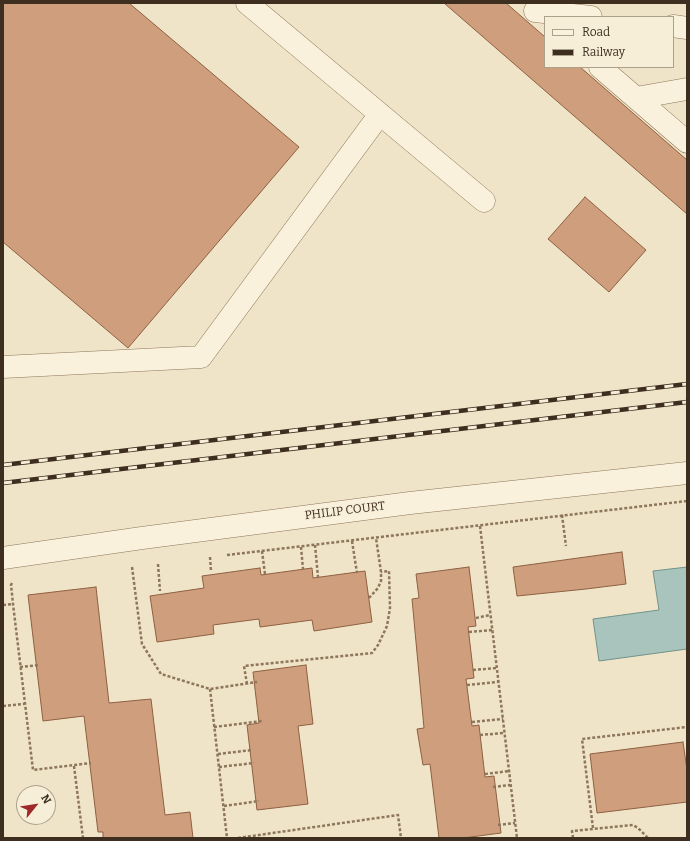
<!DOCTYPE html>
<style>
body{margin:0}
#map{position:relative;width:690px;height:841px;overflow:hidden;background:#f0e4c8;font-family:Bitter,serif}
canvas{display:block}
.frame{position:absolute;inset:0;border:4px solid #3d2e20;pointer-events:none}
.legend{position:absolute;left:544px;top:16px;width:130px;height:52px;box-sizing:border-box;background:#f7eed8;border:1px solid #ada18e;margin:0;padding:5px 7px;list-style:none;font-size:12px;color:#3d2e20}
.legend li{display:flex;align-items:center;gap:8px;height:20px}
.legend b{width:20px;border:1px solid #ada18e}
.north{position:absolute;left:16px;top:785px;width:40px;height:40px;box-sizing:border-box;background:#f7eed8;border:1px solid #ada18e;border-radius:50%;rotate:60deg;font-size:11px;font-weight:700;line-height:16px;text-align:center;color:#3d2e20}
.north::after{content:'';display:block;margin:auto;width:14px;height:18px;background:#9e2a2b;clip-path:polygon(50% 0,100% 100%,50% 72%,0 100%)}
</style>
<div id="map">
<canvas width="690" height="841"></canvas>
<div class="frame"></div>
<ul class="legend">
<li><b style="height:5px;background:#faf1dc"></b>Road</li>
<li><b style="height:5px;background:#3d2e20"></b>Railway</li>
</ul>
<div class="north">N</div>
</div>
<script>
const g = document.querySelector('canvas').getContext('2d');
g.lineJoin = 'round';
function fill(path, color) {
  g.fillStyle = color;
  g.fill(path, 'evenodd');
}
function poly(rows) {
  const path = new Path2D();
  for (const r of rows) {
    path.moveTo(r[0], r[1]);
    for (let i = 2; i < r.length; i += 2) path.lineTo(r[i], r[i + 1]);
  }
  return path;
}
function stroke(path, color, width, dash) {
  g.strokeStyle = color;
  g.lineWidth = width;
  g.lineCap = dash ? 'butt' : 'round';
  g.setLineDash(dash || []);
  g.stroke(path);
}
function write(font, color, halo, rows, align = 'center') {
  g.font = font + ' Bitter,serif';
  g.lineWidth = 3;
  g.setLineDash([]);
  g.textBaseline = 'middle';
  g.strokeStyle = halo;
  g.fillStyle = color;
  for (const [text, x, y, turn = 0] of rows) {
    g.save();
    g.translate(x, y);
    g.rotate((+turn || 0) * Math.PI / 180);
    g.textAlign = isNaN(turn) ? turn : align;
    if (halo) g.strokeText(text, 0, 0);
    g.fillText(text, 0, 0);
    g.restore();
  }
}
const water = poly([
 [687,567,687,649,599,661,593,619,659,610,653,571,687,567]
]);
const building = poly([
 [3,3,129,3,299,147,128,348,3,242,3,3],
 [444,3,506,3,545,37,545,67,580,67,687,160,687,214,444,3],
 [585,197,646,250,609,292,548,239,585,197],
 [622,552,626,584,586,589,517,596,513,567,622,552],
 [469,567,476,626,468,627,474,678,466,679,472,726,479,725,485,777,494,776,501,833,463,838,439,838,430,764,423,765,417,729,424,728,412,599,419,598,416,574,469,567],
 [260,568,261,575,312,568,313,578,365,571,372,622,314,631,312,620,260,627,259,619,213,625,214,634,157,642,150,596,204,588,202,576,260,568],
 [96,587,109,703,151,699,165,815,190,812,193,838,103,838,103,832,98,832,84,716,43,721,28,595,96,587],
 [306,665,313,724,298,726,308,804,257,810,247,725,259,723,253,672,306,665],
 [683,742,687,770,687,802,597,813,590,754,683,742]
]);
const path = poly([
 [562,515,566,546],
 [480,526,517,838],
 [352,541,357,573],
 [315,545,318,577],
 [301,547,303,569],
 [262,551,265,574],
 [227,555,687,501],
 [210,557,211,571],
 [158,564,160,591],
 [132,567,142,644,161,674,210,689,257,682],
 [12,583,11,585,13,604,33,770,91,763],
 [369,598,378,588,381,581,381,572,376,538],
 [3,605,13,604],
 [476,618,490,615],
 [469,632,492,630],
 [20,667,39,665],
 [473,670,496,668],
 [247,684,244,666,372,653,378,645,387,626,390,608,389,571,381,572],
 [467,685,498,682],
 [210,689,227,838],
 [3,706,24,704],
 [472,722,503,719],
 [214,727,262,721],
 [480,735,504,733],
 [218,754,252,750],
 [74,766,83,838],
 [219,767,254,763],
 [485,774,509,771],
 [493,787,510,785],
 [224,806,259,801],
 [498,825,515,823],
 [593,828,582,739,687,727],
 [238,838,398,815,401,838],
 [573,838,572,831,633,825,638,828,648,838]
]);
const minor = poly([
 [247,3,484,201],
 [535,11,591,17],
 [673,26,687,28],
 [600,67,687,142],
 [636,98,687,89],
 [3,367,201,357,380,114],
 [3,558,142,538,410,503,687,473]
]);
const rail = poly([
 [3,465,687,384],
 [3,483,687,402]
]);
const streetNames = [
 ["PHILIP COURT",345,511,-7]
];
fill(water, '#a9c4bc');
stroke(water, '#6f938a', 1);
fill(building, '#cf9f7d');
stroke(building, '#8d5f41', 1);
stroke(minor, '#8d765c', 23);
stroke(path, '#8d765c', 2.5, [3, 2]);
stroke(minor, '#faf1dc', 22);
stroke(rail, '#3d2e20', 4.5);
stroke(rail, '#f7eed8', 3, [9]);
write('12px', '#3d2e20', '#f7eed8', streetNames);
</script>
